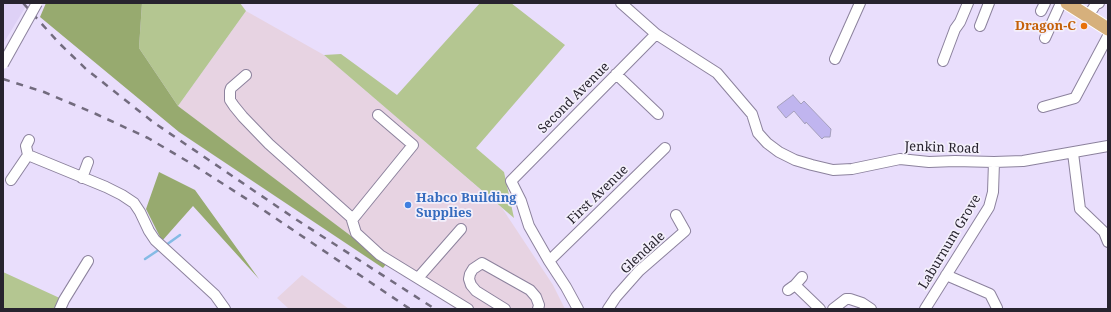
<!DOCTYPE html>
<style>
body{margin:0}
#map{position:relative;width:1111px;height:312px;overflow:hidden;background:#e9defc;font-family:"Noto Serif",serif}
canvas{display:block}
.frame{position:absolute;inset:0;border:4px solid #27232e;pointer-events:none}
</style>
<div id="map">
<canvas width="1111" height="312"></canvas>
<div class="frame"></div>
</div>
<script>
const g = document.querySelector('canvas').getContext('2d');
g.lineJoin = 'round';
function fill(path, color) {
  g.fillStyle = color;
  g.fill(path, 'evenodd');
}
function poly(rows) {
  const path = new Path2D();
  for (const r of rows) {
    path.moveTo(r[0], r[1]);
    for (let i = 2; i < r.length; i += 2) path.lineTo(r[i], r[i + 1]);
  }
  return path;
}
function stroke(path, color, width, dash) {
  g.strokeStyle = color;
  g.lineWidth = width;
  g.lineCap = dash ? 'butt' : 'round';
  g.setLineDash(dash || []);
  g.stroke(path);
}
function write(font, color, halo, rows, align = 'center') {
  g.font = font + ' "Noto Serif",serif';
  g.lineWidth = 3.5;
  g.setLineDash([]);
  g.textBaseline = 'middle';
  g.strokeStyle = halo;
  g.fillStyle = color;
  for (const [text, x, y, turn = 0] of rows) {
    g.save();
    g.translate(x, y);
    g.rotate((+turn || 0) * Math.PI / 180);
    g.textAlign = isNaN(turn) ? turn : align;
    if (halo) g.strokeText(text, 0, 0);
    g.fillText(text, 0, 0);
    g.restore();
  }
}
const built = poly([
 [3,3,28,3,3,44]
]);
const industrial = poly([
 [246,11,324,55,502,208,553,285,565,309,456,309,387,263,178,106],
 [302,275,349,309,289,309,277,298]
]);
const green = poly([
 [142,3,240,3,246,11,178,106,139,48],
 [480,3,511,3,565,45,476,148,504,172,514,218,324,55,341,54,397,95],
 [3,272,64,300,60,309,3,309]
]);
const forest = poly([
 [46,3,142,3,139,48,178,106,387,263,383,268,179,132,40,17],
 [159,172,195,190,259,279,193,206,162,241,146,209]
]);
const stream = poly([
 [166,245,180,235],
 [145,259,160,249]
]);
const building = poly([
 [793,95,801,104,804,101,831,129,830,137,824,137,822,139,806,122,805,124,794,111,786,118,777,107,793,95]
]);
const minor = poly([
 [621,3,656,34,717,73,752,114,758,133,767,143,779,152,795,160,812,165,833,170,852,169,900,159,929,162,955,161,994,162,1023,161,1108,146],
 [1041,11,1045,3],
 [1088,16,1096,4,1099,3],
 [980,26,989,3],
 [1045,38,1061,3],
 [835,59,860,3],
 [943,61,955,29,960,22,968,3],
 [616,74,658,114],
 [246,75,231,88,230,91,230,100,234,106,243,117,269,144,353,219],
 [1043,107,1075,98,1108,36],
 [378,115,413,145,352,220,356,233,380,255,468,309],
 [1073,153,1080,209,1104,232,1108,242],
 [28,155,106,187,122,195,134,203,140,212,149,231,155,240,202,283,215,295,225,309],
 [82,178,88,162],
 [11,180,28,155,26,146,29,140],
 [549,261,665,148],
 [946,275,990,294,997,308],
 [418,278,461,229],
 [795,285,820,309],
 [788,290,795,285,802,277],
 [60,309,64,300,88,261],
 [505,309,476,291,471,285,469,279,470,274,473,269,482,263,530,290,536,297,539,305,538,309],
 [578,309,566,287,549,261,529,226,521,201,511,181,656,34],
 [608,309,616,297,639,271,685,231,676,215],
 [833,309,846,299,850,299,862,303,871,309],
 [925,309,989,207,993,192,994,162]
]);
const major = poly([
 [1067,3,1108,29]
]);
const rail = poly([
 [23,3,59,43,86,69,153,122,297,220,435,309],
 [3,79,44,92,96,114,148,138,192,164,256,205,410,309]
]);
const minorBridge = poly([
 [3,64,37,3]
]);
const markers = [
 [1084,26,4,"#e8710a"],
 [408,205,4,"#3f7fe0"]
];
const foodNames = [
 ["Dragon-C",1076,26]
];
const streetNames = [
 ["Second Avenue",574,98,-45],
 ["Jenkin Road",942,148,2],
 ["First Avenue",598,195,-44],
 ["Laburnum Grove",950,242,-59],
 ["Glendale",643,253,-43]
];
const shopNames = [
 ["Habco Building",416,198],
 ["Supplies",416,213]
];
fill(built, '#ded1f6');
fill(industrial, '#e7d3e2');
fill(green, '#b4c691');
fill(forest, '#97aa6f');
stroke(stream, '#85bbe5', 2.5);
fill(building, '#c0b5ef');
stroke(building, '#a49fbc', 1);
stroke(minor, '#8c829d', 12);
stroke(major, '#fff', 15);
stroke(minor, '#fff', 10);
stroke(major, '#d6b07c', 13);
stroke(rail, '#726b7e', 2.5, [7, 7]);
stroke(minorBridge, '#8c829d', 12, []);
stroke(minorBridge, '#fff', 10);
for (const [x, y, r, color] of markers) {
  const dot = new Path2D();
  dot.arc(x, y, r, 0, 2 * Math.PI);
  g.fillStyle = color;
  g.fill(dot);
  stroke(dot, '#f3effb', 1.5);
}
write('bold 13px', '#c56008', '#f3effb', foodNames, 'right');
write('13px', '#27232e', '#f3effb', streetNames);
write('bold 13px', '#366cbe', '#f3effb', shopNames, 'left');
</script>
